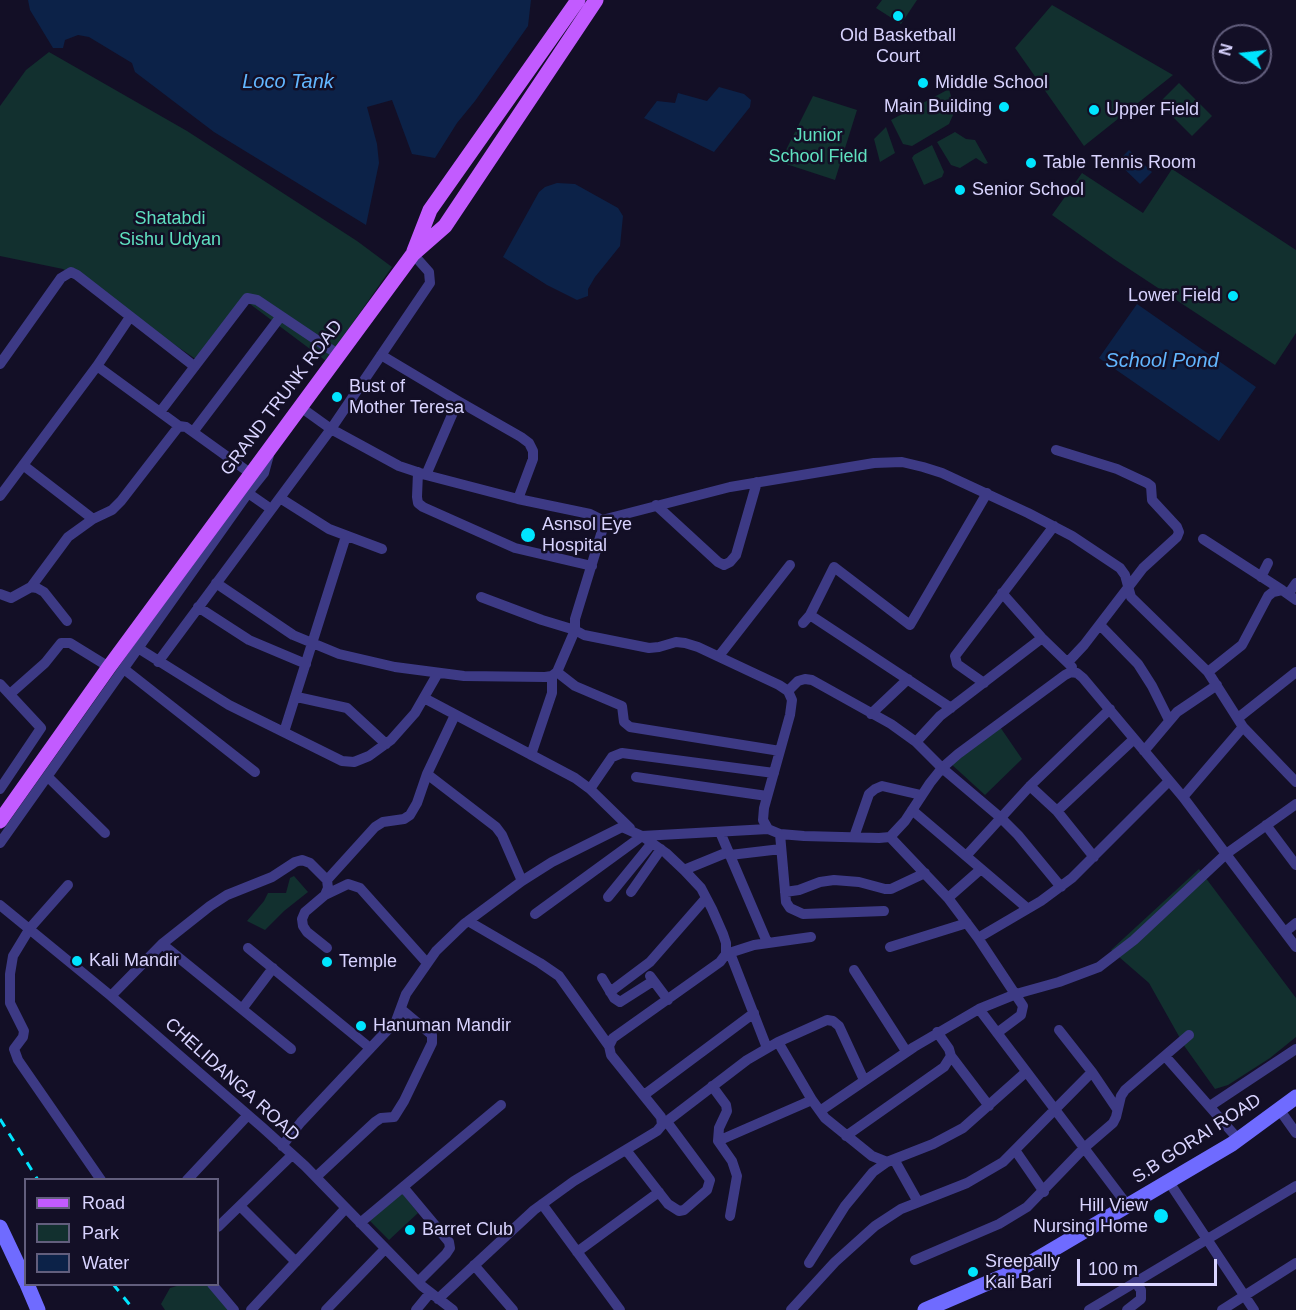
<!DOCTYPE html>
<style>
body{margin:0}
#map{position:relative;width:1296px;height:1310px;overflow:hidden;background:#130f26;font-family:Arial,sans-serif}
canvas{display:block}
.legend{position:absolute;left:24px;top:1178px;width:195px;height:108px;box-sizing:border-box;background:#130f26;border:2px solid #625e7d;margin:0;padding:8px 10px;list-style:none;font-size:18px;color:#d9d4ff}
.legend li{display:flex;align-items:center;gap:12px;height:30px}
.legend b{width:30px;border:2px solid #625e7d}
.north{position:absolute;left:1212px;top:24px;width:60px;height:60px;box-sizing:border-box;background:#130f26;border:2px solid #625e7d;border-radius:50%;rotate:285deg;font-size:16px;font-weight:700;line-height:24px;text-align:center;color:#d9d4ff}
.north::after{content:'';display:block;margin:auto;width:21px;height:27px;background:#00e5ff;clip-path:polygon(50% 0,100% 100%,50% 72%,0 100%)}
.scale{position:absolute;left:1077px;top:1259px;width:140px;height:27px;box-sizing:border-box;border:3px solid #d9d4ff;border-top:0;padding-left:8px;font-size:18px;line-height:21px;white-space:nowrap;color:#d9d4ff;-webkit-text-stroke:4px #130f26;paint-order:stroke}
</style>
<div id="map">
<canvas width="1296" height="1310"></canvas>
<ul class="legend">
<li><b style="height:8px;background:#c25bff"></b>Road</li>
<li><b style="height:16px;background:#12302f"></b>Park</li>
<li><b style="height:16px;background:#0c2248"></b>Water</li>
</ul>
<div class="north">N</div>
<div class="scale">100 m</div>
</div>
<script>
const g = document.querySelector('canvas').getContext('2d');
g.lineJoin = 'round';
function fill(path, color) {
  g.fillStyle = color;
  g.fill(path, 'evenodd');
}
function poly(rows) {
  const path = new Path2D();
  for (const r of rows) {
    path.moveTo(r[0], r[1]);
    for (let i = 2; i < r.length; i += 2) path.lineTo(r[i], r[i + 1]);
  }
  return path;
}
function stroke(path, color, width, dash) {
  g.strokeStyle = color;
  g.lineWidth = width;
  g.lineCap = dash ? 'butt' : 'round';
  g.setLineDash(dash || []);
  g.stroke(path);
}
function write(font, color, halo, rows, align = 'center') {
  g.font = font + ' Arial,sans-serif';
  g.lineWidth = 5;
  g.setLineDash([]);
  g.textBaseline = 'middle';
  g.strokeStyle = halo;
  g.fillStyle = color;
  for (const [text, x, y, turn = 0] of rows) {
    g.save();
    g.translate(x, y);
    g.rotate((+turn || 0) * Math.PI / 180);
    g.textAlign = isNaN(turn) ? turn : align;
    if (halo) g.strokeText(text, 0, 0);
    g.fillText(text, 0, 0);
    g.restore();
  }
}
const green = poly([
 [882,0,917,0,901,24,876,8],
 [1052,5,1173,75,1084,146,1015,48],
 [49,52,187,131,357,241,392,267,326,361,242,298,197,360,63,269,0,256,0,106,26,70],
 [1179,83,1212,116,1192,136,1159,103],
 [949,89,953,104,953,115,949,124,912,146,903,144,891,120],
 [813,96,857,110,835,180,780,162],
 [886,127,895,153,880,162,874,139],
 [955,132,966,139,975,140,988,163,985,164,976,158,960,168,951,165,937,142],
 [932,145,944,172,942,177,924,185,912,158,914,155],
 [1172,169,1296,250,1296,333,1275,365,1114,259,1052,215,1082,173,1143,213],
 [998,724,1022,759,985,795,950,763],
 [1199,869,1296,998,1296,1037,1270,1058,1228,1085,1215,1089,1185,1047,1149,983,1111,950],
 [294,876,308,892,284,911,265,930,247,921,264,901,268,893,286,893,290,878],
 [400,1190,418,1213,389,1240,368,1219],
 [180,1285,208,1285,230,1310,165,1310,161,1304,170,1288]
]);
const water = poly([
 [28,0,531,0,528,26,475,101,457,123,435,158,412,154,392,100,367,107,377,144,379,163,366,225,214,132,135,72,132,63,89,37,78,35,65,40,63,48,53,48,30,10],
 [719,87,744,94,751,100,750,107,714,152,644,118,657,101,675,103,678,93,707,101],
 [1129,150,1152,172,1140,184,1117,162],
 [557,183,575,184,618,208,623,216,620,246,595,277,588,289,588,296,577,300,547,285,503,257,539,192,545,187],
 [1137,304,1256,387,1219,441,1099,358]
]);
const street = poly([
 [381,355,458,401,521,437,529,443,533,451,533,459,518,499],
 [0,364,61,278,71,272,77,275,194,366],
 [97,366,179,426],
 [299,406,331,429,399,466,426,475,518,499,590,514,602,520,602,531,575,619,575,630,584,635,649,648,659,647,676,642,685,643,698,647,779,685,788,691,792,700,790,715,764,808,763,820,768,829,780,834,804,836,879,838,890,837,905,821,930,783,942,768,958,754,1065,675,1071,672,1077,673,1083,678,1183,797,1296,947],
 [160,412,247,298,257,300,339,355],
 [193,432,281,316],
 [1056,450,1117,469,1147,483,1151,486,1152,500,1177,527,1179,532,1177,537,1143,568,1084,645,1068,662],
 [23,465,93,519],
 [418,472,417,497,418,503,423,507,515,548,592,566],
 [426,475,458,401],
 [248,493,271,509],
 [0,496,97,366,130,317],
 [280,498,329,529,382,549],
 [656,505,718,562,724,565,730,562,736,555,757,482],
 [602,520,730,487,874,463,902,462,923,467,942,473,1028,513,1072,536,1120,568,1125,575,1131,597,1208,672,1243,727,1296,782],
 [1203,539,1282,590],
 [1261,577,1268,563],
 [216,583,293,635,339,654,395,667,464,676,545,677,552,676,557,672,575,630,542,620,481,597],
 [31,587,68,537,93,519,112,510,121,501,179,426,186,427,193,432,250,473],
 [1002,593,1042,638,1072,667],
 [1289,593,1296,583],
 [0,594,11,598,31,587,37,588,44,592,67,621],
 [198,607,249,640,306,664],
 [810,615,951,708],
 [803,623,810,615,834,567,910,625,987,493],
 [1100,625,1138,664,1152,686,1169,720],
 [138,648,229,705,342,761,354,762,369,756,391,740,415,713,438,673],
 [719,656,790,565],
 [158,662,331,429,430,283,429,272,413,254],
 [124,669,255,772],
 [557,672,575,686,622,706,624,722,630,727,780,751],
 [1208,672,1242,645,1268,596,1273,592,1282,590,1296,600],
 [984,683,957,664,955,656,1054,526],
 [0,684,41,728,0,789],
 [788,691,798,681,805,679,812,680,891,724,916,742,942,768,1001,818,1018,835,1061,887],
 [10,694,45,663,61,643,70,643,109,667],
 [297,697,347,708,386,744],
 [424,698,575,778,590,789,630,828],
 [871,714,908,679],
 [1238,718,1296,672],
 [284,732,346,536],
 [916,742,940,716,1042,638],
 [1144,751,1177,712,1217,685],
 [531,755,552,693,552,676],
 [427,774,496,827,502,835,522,881],
 [48,777,105,833],
 [636,777,767,796],
 [1030,786,1057,811,1094,857],
 [590,789,612,757,622,753,774,773],
 [1183,797,1243,727],
 [912,810,1027,908],
 [1057,811,1134,739],
 [1266,825,1296,865],
 [720,832,767,942],
 [780,834,786,902,790,908,803,914,884,911],
 [854,837,869,794,875,789,882,786,921,795],
 [890,837,948,898,978,938,1023,1006,1021,1015,997,1033],
 [0,843,248,493,264,473,269,455],
 [730,855,781,849],
 [966,856,1030,786,1110,709],
 [684,870,728,852],
 [327,880,375,827,383,822,404,819,410,815,417,803,427,774,455,715],
 [68,885,30,928,13,956,10,974,10,1003,24,1031,23,1037,14,1049,18,1060,101,1180],
 [631,892,661,849],
 [785,892,799,890,820,882,834,880,859,882,885,889,891,889,925,873],
 [325,895,348,884,360,888,427,963],
 [608,897,652,843],
 [948,898,981,869],
 [0,905,111,996,263,1128,305,1166,422,1286,453,1310],
 [535,914,642,836,768,829],
 [468,921,540,963,559,976,609,1046],
 [1285,932,1296,923],
 [978,938,1041,901,1072,878,1169,781],
 [162,944,291,1049],
 [890,947,967,923],
 [248,948,370,1048],
 [730,953,767,1048],
 [726,954,754,945,811,937],
 [854,970,906,1051],
 [650,976,668,1000],
 [602,978,614,998,620,1002,653,981],
 [610,992,650,962,706,898],
 [111,996,162,944,210,906,227,895,272,877,295,862,302,860,310,863,327,880,328,888,325,895,305,912,302,919,303,926,307,932,327,948],
 [242,1009,273,968],
 [979,1009,1128,1206],
 [1059,1030,1092,1072,1117,1109],
 [778,1042,812,1100,825,1118,872,1156,887,1162,933,1144,963,1128,1026,1072],
 [951,1056,989,1106],
 [1165,1056,1238,1139],
 [712,1086,726,1105,727,1111,719,1128,718,1141,732,1161,737,1176,730,1216],
 [644,1095,754,1013],
 [1210,1106,1296,1049],
 [1279,1109,1296,1133],
 [820,1111,914,1047,979,1009,1016,994,1059,982,1099,967,1134,940,1226,854,1296,804],
 [662,1125,747,1060,778,1042,827,1020,833,1021,839,1026,864,1080],
 [846,1136,944,1067,951,1056,949,1049,937,1032],
 [718,1141,812,1100],
 [282,1146,301,1122,396,1021,406,994,436,951,464,924,522,881,552,862,622,827,642,836,666,853,684,870,701,888,712,909,723,934,726,943,726,954,720,962,613,1038,609,1046,611,1055,661,1117,662,1125,657,1131,574,1181,534,1210,438,1299],
 [626,1150,668,1204,679,1211,684,1210,707,1190,710,1180,667,1122],
 [1015,1150,1044,1192],
 [895,1161,918,1202],
 [316,1177,375,1122,381,1118,394,1117,404,1101,432,1043,432,1035,401,1009],
 [187,1180,248,1115],
 [1169,1182,1254,1310],
 [403,1187,449,1242,450,1248,446,1254,418,1282],
 [542,1204,620,1310],
 [240,1206,296,1262],
 [360,1223,501,1105],
 [218,1227,292,1155],
 [577,1252,659,1192],
 [915,1260,999,1224,1027,1207,1084,1148,1113,1123,1116,1117,1121,1096,1125,1090,1189,1035],
 [809,1263,845,1206,873,1172,887,1162],
 [474,1265,513,1310],
 [212,1284,234,1310],
 [251,1310,346,1208],
 [326,1310,385,1249],
 [416,1310,430,1293],
 [791,1310,835,1262,875,1226,901,1209,967,1183,1003,1162,1092,1072],
 [1089,1310,1296,1186],
 [1127,1310,1141,1299,1141,1290,1135,1282],
 [1222,1310,1296,1263]
]);
const secondary = poly([
 [0,1227,26,1282],
 [27,1284,38,1310],
 [925,1310,1020,1269,1232,1144,1296,1097]
]);
const primary = poly([
 [414,251,430,210,578,0],
 [0,821,109,667,413,254,445,226,596,0]
]);
const rail = poly([
 [0,1119,38,1180],
 [113,1284,134,1310]
]);
const markers = [
 [898,16,6,"#00e5ff"],
 [923,83,6,"#00e5ff"],
 [1004,107,6,"#00e5ff"],
 [1094,110,6,"#00e5ff"],
 [1031,163,6,"#00e5ff"],
 [960,190,6,"#00e5ff"],
 [1233,296,6,"#00e5ff"],
 [337,397,6,"#00e5ff"],
 [528,535,8,"#00e5ff"],
 [77,961,6,"#00e5ff"],
 [327,962,6,"#00e5ff"],
 [361,1026,6,"#00e5ff"],
 [1161,1216,8,"#00e5ff"],
 [410,1230,6,"#00e5ff"],
 [973,1272,6,"#00e5ff"]
];
const poiNames = [
 ["Old Basketball",898,36,"center"],
 ["Court",898,57,"center"],
 ["Middle School",935,83],
 ["Main Building",992,107,"right"],
 ["Upper Field",1106,110],
 ["Table Tennis Room",1043,163],
 ["Senior School",972,190],
 ["Lower Field",1221,296,"right"],
 ["Bust of",349,387],
 ["Mother Teresa",349,408],
 ["Asnsol Eye",542,525],
 ["Hospital",542,546],
 ["Kali Mandir",89,961],
 ["Temple",339,962],
 ["Hanuman Mandir",373,1026],
 ["Hill View",1148,1206,"right"],
 ["Nursing Home",1148,1227,"right"],
 ["Barret Club",422,1230],
 ["Sreepally",985,1262],
 ["Kali Bari",985,1283]
];
const parkNames = [
 ["Junior",818,136],
 ["School Field",818,157],
 ["Shatabdi",170,219],
 ["Sishu Udyan",170,240]
];
const streetNames = [
 ["GRAND TRUNK ROAD",282,398,-53],
 ["CHELIDANGA ROAD",232,1080,42],
 ["S.B GORAI ROAD",1197,1139,-33]
];
const waterNames = [
 ["Loco Tank",288,82],
 ["School Pond",1162,361]
];
fill(green, '#12302f');
fill(water, '#0c2248');
stroke(street, '#3d3a85', 10);
stroke(secondary, '#6f6bff', 15);
stroke(primary, '#c25bff', 15);
stroke(rail, '#00e5ff', 3, [9, 8]);
for (const [x, y, r, color] of markers) {
  const dot = new Path2D();
  dot.arc(x, y, r, 0, 2 * Math.PI);
  g.fillStyle = color;
  g.fill(dot);
  stroke(dot, '#130f26', 2);
}
write('18px', '#d9d4ff', '#130f26', poiNames, 'left');
write('18px', '#5fe0c0', '#130f26', parkNames);
write('18px', '#d9d4ff', '#130f26', streetNames);
write('italic 20px', '#62b6ff', '#130f26', waterNames);
</script>
